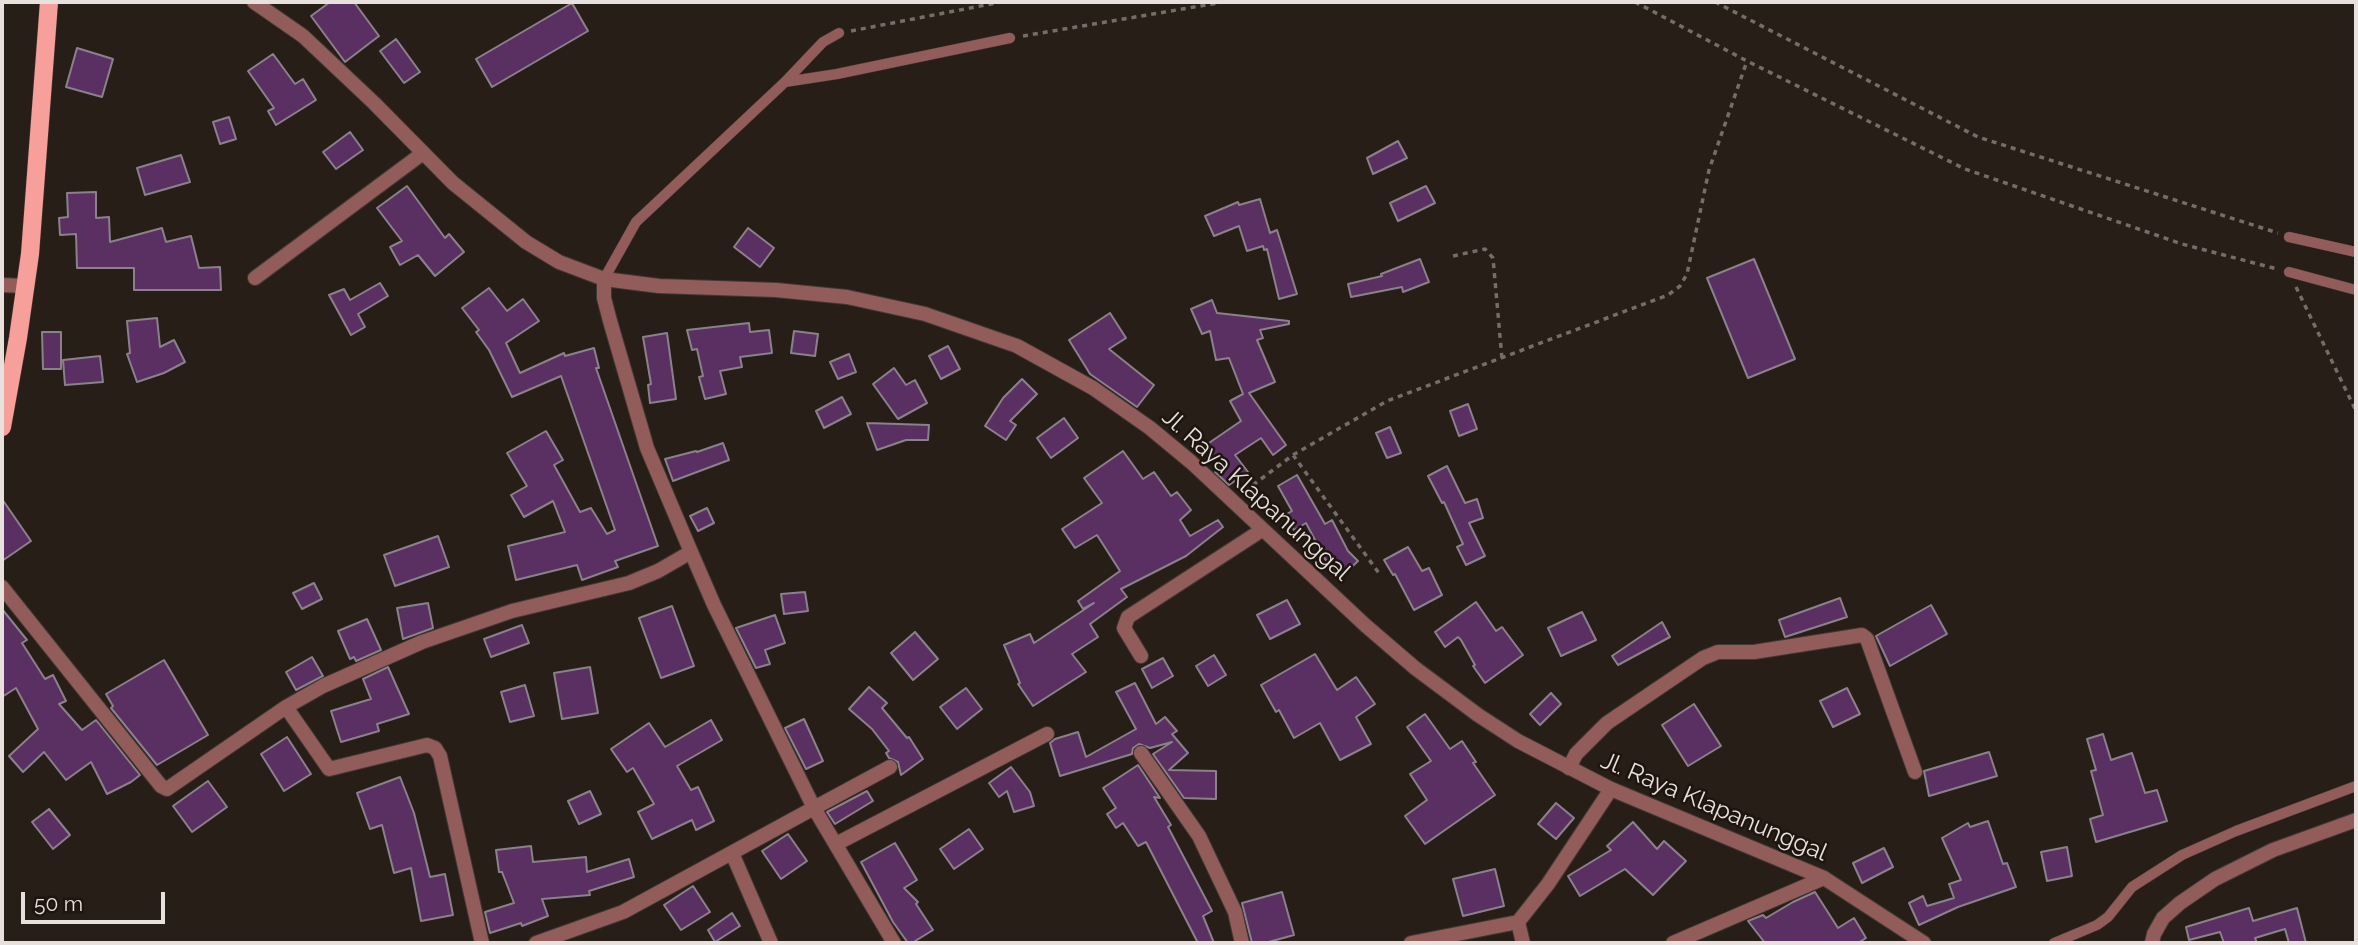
<!DOCTYPE html>
<style>
body{margin:0}
#map{position:relative;width:2358px;height:945px;overflow:hidden;background:#281e18;font-family:Raleway,sans-serif}
canvas{display:block}
.frame{position:absolute;inset:0;border:4px solid #e8e0dd;pointer-events:none}
.scale{position:absolute;left:21px;top:892px;width:144px;height:32px;box-sizing:border-box;border:4px solid #e8e0dd;border-top:0;padding-left:9px;font-size:21px;line-height:24px;white-space:nowrap;color:#e8e0dd;-webkit-text-stroke:5px #1e150f;paint-order:stroke}
</style>
<div id="map">
<canvas width="2358" height="945"></canvas>
<div class="frame"></div>
<div class="scale">50 m</div>
</div>
<script>
const g = document.querySelector('canvas').getContext('2d');
g.lineJoin = 'round';
function fill(path, color) {
  g.fillStyle = color;
  g.fill(path, 'evenodd');
}
function poly(rows) {
  const path = new Path2D();
  for (const r of rows) {
    path.moveTo(r[0], r[1]);
    for (let i = 2; i < r.length; i += 2) path.lineTo(r[i], r[i + 1]);
  }
  return path;
}
function stroke(path, color, width, dash) {
  g.strokeStyle = color;
  g.lineWidth = width;
  g.lineCap = dash ? 'butt' : 'round';
  g.setLineDash(dash || []);
  g.stroke(path);
}
function write(font, color, halo, rows, align = 'center') {
  g.font = font + ' Raleway,sans-serif';
  g.lineWidth = 5;
  g.setLineDash([]);
  g.textBaseline = 'middle';
  g.strokeStyle = halo;
  g.fillStyle = color;
  for (const [text, x, y, turn = 0] of rows) {
    g.save();
    g.translate(x, y);
    g.rotate((+turn || 0) * Math.PI / 180);
    g.textAlign = isNaN(turn) ? turn : align;
    if (halo) g.strokeText(text, 0, 0);
    g.fillText(text, 0, 0);
    g.restore();
  }
}
const building = poly([
 [330,2,354,2,379,36,345,62,311,16,330,2],
 [572,3,588,31,492,87,476,59,572,3],
 [396,39,420,72,404,83,380,51,396,39],
 [77,48,113,59,102,97,66,87,77,48],
 [273,54,295,84,303,79,316,100,276,125,268,111,274,108,248,71,273,54],
 [229,117,236,139,220,144,213,122,229,117],
 [350,132,363,150,336,169,323,152,350,132],
 [1398,141,1407,158,1373,174,1367,158,1398,141],
 [181,155,190,182,145,195,137,168,181,155],
 [407,186,445,238,449,234,464,252,435,276,418,255,400,265,390,247,402,241,377,208,407,186],
 [1426,186,1435,203,1398,221,1390,203,1426,186],
 [96,192,96,218,109,217,110,242,162,228,166,242,191,236,199,268,220,267,221,290,134,290,134,268,77,268,76,234,60,235,59,218,68,217,67,193,96,192],
 [1260,199,1270,233,1277,230,1297,294,1279,299,1267,249,1264,250,1263,246,1247,251,1239,226,1214,236,1205,216,1238,202,1239,205,1260,199],
 [748,228,774,248,760,267,734,247,748,228],
 [1420,259,1429,282,1403,292,1402,287,1351,297,1348,284,1382,276,1381,274,1420,259],
 [1754,259,1795,359,1748,378,1707,278,1754,259],
 [380,283,388,296,358,314,365,327,351,335,329,295,344,289,350,300,380,283],
 [489,288,507,311,523,299,539,321,506,343,520,373,564,353,565,356,594,348,599,368,596,368,658,546,615,561,618,567,582,580,577,565,516,580,508,546,565,532,553,501,524,517,511,495,527,486,507,453,546,431,563,460,554,465,580,512,591,508,607,534,615,530,561,376,512,397,489,350,476,332,479,330,462,308,489,288],
 [1212,300,1217,313,1289,321,1289,324,1260,330,1263,338,1257,340,1275,382,1249,393,1286,445,1273,455,1261,438,1235,455,1248,472,1229,485,1215,472,1221,467,1206,445,1241,421,1230,401,1243,394,1229,358,1216,360,1210,331,1202,334,1191,309,1212,300],
 [1110,313,1126,338,1109,349,1154,385,1137,407,1090,374,1069,340,1110,313],
 [157,318,160,347,174,340,185,362,164,373,137,382,127,354,130,353,127,321,157,318],
 [749,323,750,332,769,330,772,353,740,357,742,367,720,371,726,394,705,399,699,377,703,376,697,349,692,350,687,330,749,323],
 [794,331,818,334,815,356,791,353,794,331],
 [42,332,61,332,61,369,43,369,42,332],
 [667,333,676,399,650,403,648,385,651,384,643,337,667,333],
 [948,346,960,369,941,379,929,356,948,346],
 [849,354,856,372,838,379,830,362,849,354],
 [100,356,103,382,65,385,63,360,100,356],
 [894,368,906,385,915,380,927,403,898,419,873,384,894,368],
 [1022,379,1037,394,1010,421,1016,425,1006,440,985,426,1003,398,1022,379],
 [842,397,851,414,824,428,816,411,842,397],
 [1468,404,1477,429,1459,436,1450,411,1468,404],
 [1064,418,1078,438,1051,458,1037,438,1064,418],
 [867,423,929,425,928,440,906,440,877,450,867,423],
 [1390,427,1401,453,1387,458,1376,433,1390,427],
 [723,443,729,460,673,481,665,459,696,451,697,452,723,443],
 [1123,451,1143,479,1154,472,1171,496,1177,492,1191,510,1180,520,1190,536,1218,520,1223,527,1186,556,1121,589,1127,597,1090,624,1098,637,1072,654,1086,672,1033,706,1018,684,1020,683,1004,645,1030,634,1034,643,1094,603,1083,609,1078,601,1120,571,1097,535,1075,548,1062,529,1102,503,1084,478,1123,451],
 [1447,466,1465,503,1477,499,1483,518,1469,523,1485,556,1466,565,1457,547,1463,544,1444,502,1442,503,1428,476,1447,466],
 [1297,475,1325,524,1332,520,1348,551,1358,561,1341,577,1325,559,1306,523,1294,530,1285,515,1292,511,1278,486,1297,475],
 [2,499,31,541,2,561,2,499],
 [707,508,714,523,698,531,690,516,707,508],
 [438,536,449,567,395,586,384,555,438,536],
 [1408,547,1422,571,1429,568,1442,595,1414,610,1395,574,1393,575,1384,560,1408,547],
 [314,583,322,599,302,609,293,593,314,583],
 [805,592,808,611,784,614,781,594,805,592],
 [1840,598,1847,617,1785,637,1779,620,1840,598],
 [1287,600,1300,624,1270,639,1257,615,1287,600],
 [1476,602,1496,631,1502,627,1523,655,1485,683,1473,666,1475,665,1461,640,1458,637,1445,647,1435,632,1476,602],
 [428,603,433,628,403,639,397,608,428,603],
 [1931,605,1947,634,1890,666,1876,636,1931,605],
 [672,606,694,666,661,678,639,618,672,606],
 [2,609,27,640,22,643,45,679,53,675,66,701,59,704,82,730,96,720,140,775,131,782,107,794,91,762,66,780,44,752,23,772,9,756,38,729,16,688,2,697,2,609],
 [1582,612,1596,640,1561,656,1548,628,1582,612],
 [775,615,785,643,765,650,770,664,756,668,736,628,775,615],
 [367,619,381,650,356,661,354,657,350,659,338,631,367,619],
 [1662,622,1670,637,1618,665,1612,656,1662,622],
 [522,625,529,643,491,657,484,639,522,625],
 [915,632,938,659,913,680,891,653,915,632],
 [1315,654,1337,690,1356,677,1375,704,1356,717,1371,744,1340,760,1320,723,1294,738,1279,710,1276,712,1261,685,1315,654],
 [1214,655,1226,675,1208,686,1196,666,1214,655],
 [312,657,323,676,296,690,286,672,312,657],
 [1163,658,1173,676,1152,688,1142,669,1163,658],
 [164,660,208,735,157,765,111,708,113,706,106,694,164,660],
 [388,667,409,714,377,724,379,731,341,742,331,711,371,699,363,679,388,667],
 [590,667,598,713,562,719,554,673,590,667],
 [1135,683,1156,724,1165,717,1177,731,1172,734,1188,753,1169,770,1216,771,1216,799,1184,798,1153,754,1172,742,1150,748,1139,744,1133,748,1132,754,1060,776,1050,743,1055,739,1078,732,1086,757,1136,729,1116,692,1135,683],
 [525,685,534,716,510,722,501,692,525,685],
 [869,687,887,703,882,708,907,738,909,737,923,759,901,775,898,762,889,758,886,753,889,751,872,729,849,709,869,687],
 [966,688,982,709,957,729,940,707,966,688],
 [1847,688,1860,714,1833,727,1820,701,1847,688],
 [1551,693,1561,704,1540,725,1530,714,1551,693],
 [1694,704,1721,746,1688,766,1662,725,1694,704],
 [1425,714,1450,749,1462,741,1476,762,1473,763,1495,795,1425,844,1405,816,1427,800,1410,774,1431,761,1407,727,1425,714],
 [804,719,823,761,806,769,785,728,804,719],
 [711,720,722,740,677,766,691,790,698,787,714,821,696,830,692,820,652,839,638,812,654,804,633,768,627,772,611,749,649,723,665,747,711,720],
 [2103,734,2111,760,2132,753,2145,793,2157,790,2167,821,2096,842,2090,819,2103,815,2091,771,2096,770,2087,739,2103,734],
 [287,737,311,774,284,791,261,754,287,737],
 [1989,752,1997,776,1929,796,1924,771,1989,752],
 [1138,765,1160,798,1154,797,1171,825,1168,827,1212,911,1203,916,1214,943,1198,943,1146,842,1138,846,1123,823,1116,828,1107,814,1116,808,1103,788,1138,765],
 [1011,767,1030,792,1034,806,1014,812,1007,791,999,797,989,783,1011,767],
 [400,777,414,813,430,877,445,874,453,915,421,921,411,868,394,873,382,825,370,829,357,793,400,777],
 [208,781,227,807,192,832,173,806,208,781],
 [590,791,601,814,579,824,568,801,590,791],
 [867,791,873,801,835,824,827,812,867,791],
 [1556,803,1574,818,1556,839,1538,824,1556,803],
 [49,809,70,835,53,849,32,822,49,809],
 [1988,821,2003,864,2007,863,2016,887,1958,907,1919,925,1909,903,1923,896,1927,906,1954,898,1949,884,1961,880,1942,838,1968,823,1970,827,1988,821],
 [1633,822,1657,849,1664,841,1686,861,1653,895,1625,869,1580,896,1568,876,1611,850,1607,846,1633,822],
 [969,829,983,849,954,869,940,849,969,829],
 [788,834,807,861,781,879,762,851,788,834],
 [895,843,917,880,904,888,918,902,916,904,933,930,912,943,908,943,893,922,861,862,895,843],
 [531,846,533,862,586,857,587,872,629,859,634,877,589,891,590,895,542,899,548,916,522,926,521,923,490,933,485,912,514,903,502,872,499,872,496,850,531,846],
 [2067,847,2072,876,2047,881,2041,852,2067,847],
 [1884,848,1893,867,1862,883,1853,863,1884,848],
 [1495,869,1504,906,1463,916,1453,879,1495,869],
 [693,886,710,912,681,930,664,905,693,886],
 [1282,892,1294,935,1265,943,1252,943,1242,903,1282,892],
 [1815,892,1838,928,1854,918,1866,938,1858,943,1765,943,1748,921,1763,915,1766,918,1793,902,1815,892],
 [2249,908,2253,921,2297,908,2306,943,2289,943,2285,929,2255,938,2257,943,2224,943,2220,932,2189,940,2186,927,2249,908],
 [732,913,740,926,715,942,708,930,732,913]
]);
const path = poly([
 [1635,2,1747,61,1965,169,2182,244,2277,269],
 [1715,2,1978,137,2278,233],
 [851,31,1001,2],
 [1023,36,1224,2],
 [1453,256,1485,249,1493,258,1502,359],
 [2296,287,2356,411],
 [1293,455,1381,576],
 [1245,491,1293,455,1387,401,1668,295,1680,286,1687,274,1709,170,1747,61]
]);
const service = poly([
 [785,82,837,74,1010,38],
 [2289,237,2356,252],
 [2289,272,2356,290],
 [604,279,636,222,785,82,823,42,839,33],
 [2054,943,2097,925,2108,917,2132,887,2182,855,2236,831,2356,786]
]);
const minor = poly([
 [255,278,423,153],
 [2,285,24,286],
 [2,587,161,786,167,789,286,707,323,686,422,642,512,611,629,583,658,571,691,552,647,448,610,321,604,298,604,279],
 [1141,656,1124,628,1128,617,1262,530],
 [286,707,329,769,427,745,435,748,440,756,482,943],
 [1141,753,1199,836,1235,912,1242,943],
 [890,767,814,808,894,943],
 [1569,768,1576,754,1607,723,1703,658,1718,652,1754,652,1862,635,1867,639,1915,772],
 [836,844,1047,734],
 [732,853,771,943],
 [1518,922,1523,943],
 [536,943,623,912,814,808,714,605,691,552],
 [1411,943,1518,922,1548,884,1611,789],
 [1673,943,1824,878],
 [2152,943,2154,934,2163,918,2180,903,2215,879,2273,850,2356,820]
]);
const tertiary = poly([
 [254,2,303,36,374,103,453,183,526,242,559,262,604,279,659,286,776,290,847,297,925,314,1017,346,1093,388,1150,428,1191,462,1365,625,1415,668,1478,715,1518,741,1611,789,1824,878,1924,943]
]);
const primary = poly([
 [2,427,18,338,30,254,49,2]
]);
const streetNames = [
 ["Jl. Raya Klapanunggal",1256,495,42],
 ["Jl. Raya Klapanunggal",1714,807,23]
];
fill(building, '#5a3062');
stroke(building, '#8a818b', 2);
stroke(service, '#433934', 11);
stroke(minor, '#433934', 16);
stroke(tertiary, '#433934', 16);
stroke(primary, '#433934', 19);
stroke(path, '#766c68', 3.5, [5, 5]);
stroke(service, '#915c59', 10);
stroke(minor, '#915c59', 14);
stroke(tertiary, '#915c59', 14);
stroke(primary, '#f79f9a', 18);
write('24px', '#e8e0dd', '#1e150f', streetNames);
</script>
